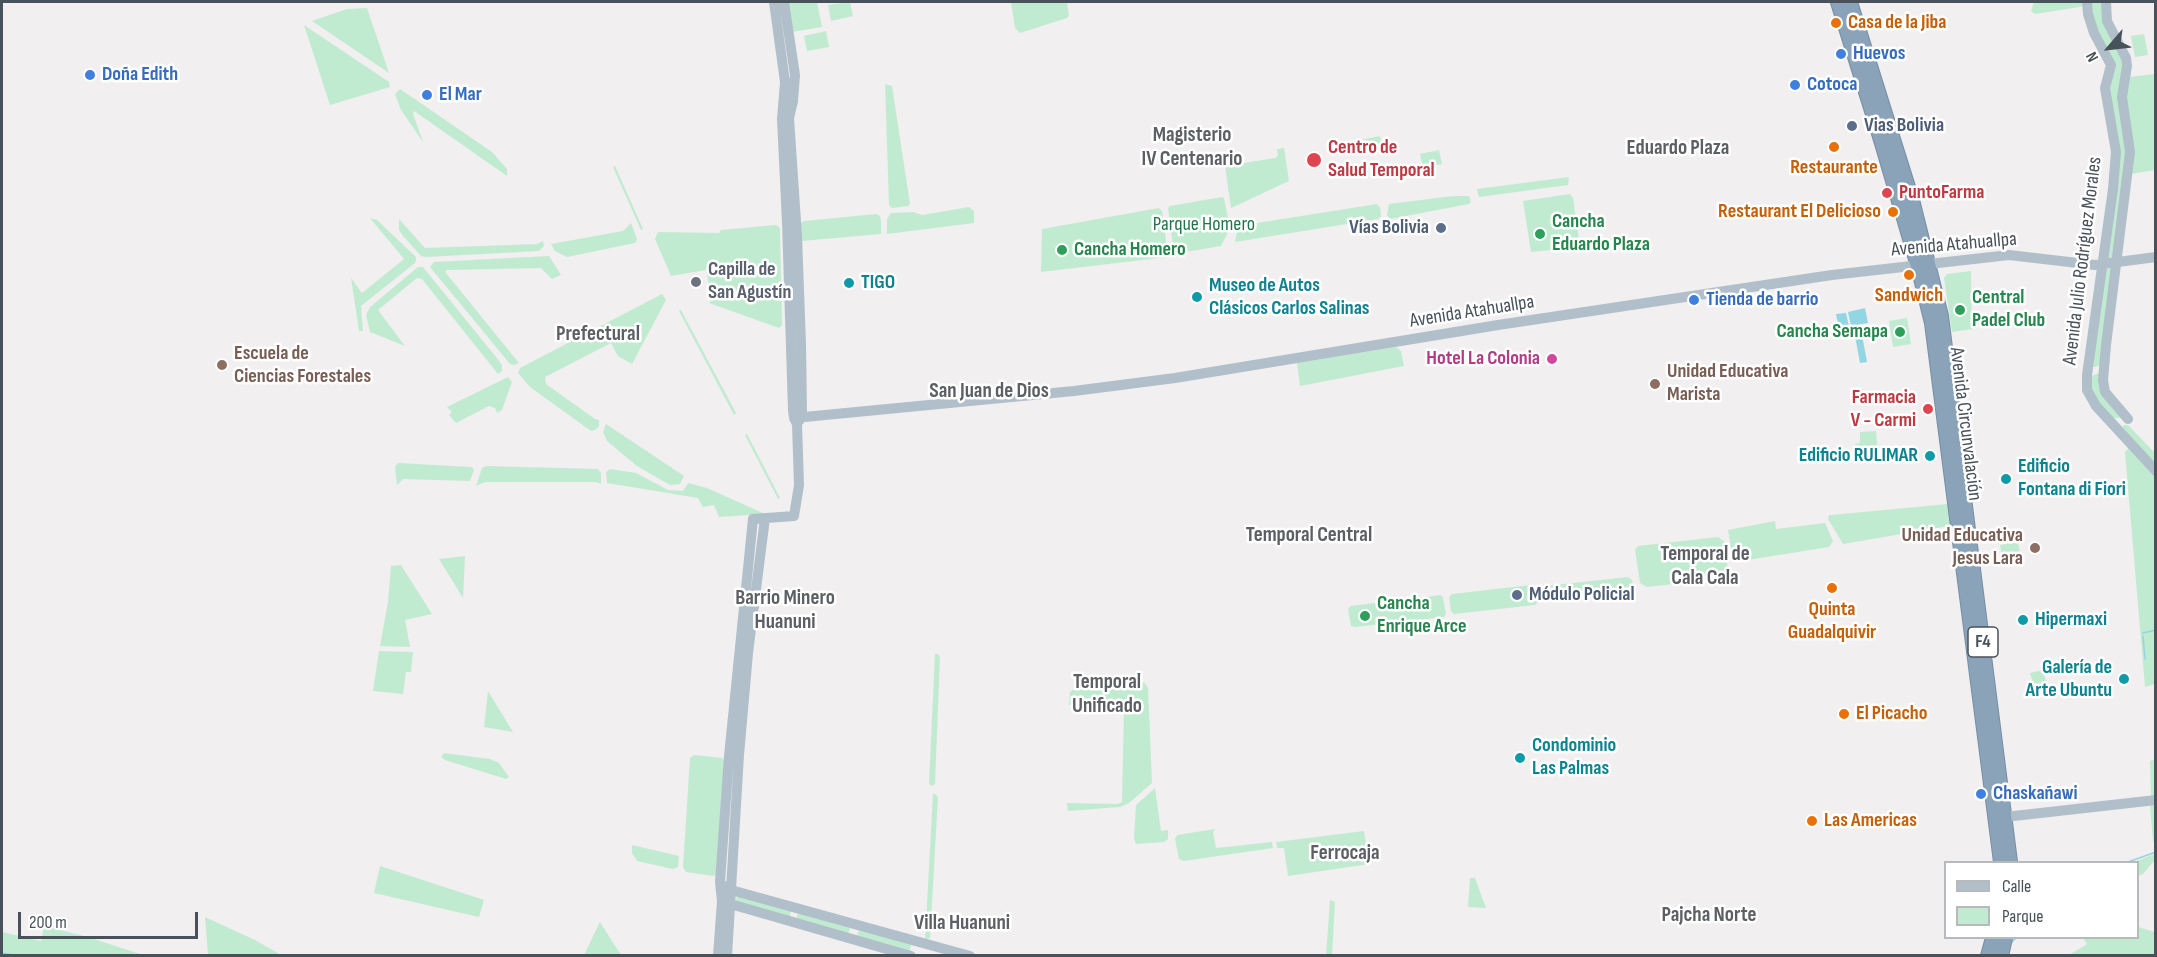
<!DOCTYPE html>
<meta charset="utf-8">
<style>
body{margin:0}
#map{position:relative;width:2157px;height:957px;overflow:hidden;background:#f1efef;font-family:"Sofia Sans Condensed",sans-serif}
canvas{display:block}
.frame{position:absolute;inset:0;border:3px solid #49525a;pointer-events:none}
.legend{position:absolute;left:1944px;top:861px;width:195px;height:78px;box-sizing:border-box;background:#fff;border:2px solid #b6babd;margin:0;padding:8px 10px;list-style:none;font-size:18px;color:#49525a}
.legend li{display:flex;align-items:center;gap:12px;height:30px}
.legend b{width:30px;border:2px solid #b6babd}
.north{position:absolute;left:2079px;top:18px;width:60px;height:60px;-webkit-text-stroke:4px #fff;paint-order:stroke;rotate:242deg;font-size:16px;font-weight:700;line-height:24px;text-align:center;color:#49525a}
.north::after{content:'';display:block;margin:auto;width:21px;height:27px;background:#49525a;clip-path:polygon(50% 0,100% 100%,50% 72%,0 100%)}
.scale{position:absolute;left:18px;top:912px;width:180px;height:27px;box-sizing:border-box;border:3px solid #49525a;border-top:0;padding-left:8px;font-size:18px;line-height:21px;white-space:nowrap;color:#49525a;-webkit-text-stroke:4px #fff;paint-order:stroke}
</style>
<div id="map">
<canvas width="2157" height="957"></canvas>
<div class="frame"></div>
<ul class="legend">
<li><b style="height:8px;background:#b1bfcb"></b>Calle</li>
<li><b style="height:16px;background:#c1ebd0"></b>Parque</li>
</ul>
<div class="north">N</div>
<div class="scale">200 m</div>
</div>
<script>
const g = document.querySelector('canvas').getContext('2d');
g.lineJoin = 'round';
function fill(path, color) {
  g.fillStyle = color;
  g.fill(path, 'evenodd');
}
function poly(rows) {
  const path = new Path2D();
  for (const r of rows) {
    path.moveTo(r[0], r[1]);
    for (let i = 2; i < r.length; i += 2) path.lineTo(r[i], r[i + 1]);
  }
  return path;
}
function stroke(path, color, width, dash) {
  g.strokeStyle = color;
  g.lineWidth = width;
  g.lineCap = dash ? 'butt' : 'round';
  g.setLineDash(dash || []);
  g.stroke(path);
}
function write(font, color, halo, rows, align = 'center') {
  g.font = font + ' "Sofia Sans Condensed",sans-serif';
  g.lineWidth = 5;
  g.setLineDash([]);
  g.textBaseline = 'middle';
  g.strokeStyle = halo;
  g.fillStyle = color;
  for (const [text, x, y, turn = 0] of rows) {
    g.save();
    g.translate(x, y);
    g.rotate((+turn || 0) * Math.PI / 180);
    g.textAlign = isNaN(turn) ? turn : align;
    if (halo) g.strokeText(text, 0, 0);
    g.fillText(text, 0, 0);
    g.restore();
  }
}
const green = poly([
 [789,2,817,2,822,27,792,32],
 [850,2,853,16,831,21,828,5],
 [1011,2,1067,2,1069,15,1067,18,1020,33,1015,28],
 [2034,2,2085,2,2083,6,2080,7,2035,14,2031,11],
 [2090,2,2103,2,2121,54,2128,149,2115,258,2106,259,2116,182,2109,89,2113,73,2095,29],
 [367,8,389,73,312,21,347,9],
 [304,25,389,82,390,87,330,105],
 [826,31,829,47,807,51,804,36],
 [2144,34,2148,55,2135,57,2131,36],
 [2155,74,2155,170,2131,174,2125,102,2129,77],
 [885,84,892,86,910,204,908,206,892,208,889,205],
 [400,89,492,152,507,169,507,176,414,111,413,114,423,142,401,110,395,94],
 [1380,136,1382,150,1363,153,1361,140],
 [1284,148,1289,181,1231,208,1225,166,1275,158,1278,156,1277,149],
 [1439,150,1442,164,1423,167,1420,154],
 [615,166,643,229,641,230,613,167],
 [1569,177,1568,185,1479,197,1478,194,1477,189],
 [1570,194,1573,198,1580,247,1531,252,1523,201],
 [1453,196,1469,196,1471,202,1469,204,1390,219,1387,215,1389,204],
 [1222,197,1224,198,1230,228,1221,246,1174,254,1168,208,1170,206],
 [1377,204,1380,207,1381,216,1378,219,1235,242,1238,226],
 [969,207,974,211,974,223,887,234,887,219,891,213,913,212,922,215],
 [1159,208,1162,211,1168,256,1167,257,1041,272,1042,229],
 [876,214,880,216,881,221,881,234,801,241,800,224,804,221],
 [370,218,377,220,416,257,416,260,415,263,361,306,363,331,359,331,351,278,362,293,404,259],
 [399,219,425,248,537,244,543,241,544,246,539,251,426,257,421,256,403,236,399,230],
 [631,223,637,239,635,243,567,257,555,251,551,244,623,231],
 [775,225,778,226,780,229,782,325,779,328,709,303,712,300,706,270,671,276,655,239,658,232,719,233,721,230],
 [549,256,561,275,552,279,541,268,446,270,446,273,519,363,514,365,510,364,430,267,434,262],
 [418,267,423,267,496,357,502,365,502,371,498,374,422,279,417,278,378,310,405,346,370,332,366,315,370,307],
 [2114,268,2101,365,2095,367,2093,367,2104,269],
 [1971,271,1972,329,1952,332,1944,278,1947,274],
 [662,294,666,300,632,364,618,356,611,343,545,377,546,384,595,419,599,420,599,426,595,430,591,431,530,387,518,373,520,368],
 [681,310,736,413,734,415,679,311],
 [1907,318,1911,344,1893,347,1889,321],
 [1396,347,1401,351,1404,366,1300,386,1297,363],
 [2099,373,2123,417,2112,419,2094,398,2089,377],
 [508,377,512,382,502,410,497,413,495,408,489,406,456,423,449,415,452,412,447,407],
 [606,424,684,476,680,484,670,485,637,466,607,441,603,432],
 [2124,425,2128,425,2155,453,2155,466,2122,427],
 [1876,431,1878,453,1855,456,1855,444,1860,443,1860,432],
 [747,434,780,498,778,499,745,435],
 [2129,448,2155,475,2155,684,2145,687,2125,452],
 [398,463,472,467,474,470,470,481,403,479,397,485,395,466],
 [486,466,598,469,601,473,601,484,596,482,485,482,476,486,482,468],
 [610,469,636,473,668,490,683,491,688,483,707,488,765,514,719,517,714,505,703,507,698,498,607,483,606,472],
 [1948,504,1949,505,1952,525,1949,526,1843,544,1828,519,1829,515,1831,515],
 [1775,521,1776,529,1825,523,1833,541,1829,547,1735,562,1733,559,1728,530],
 [1718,537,1725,542,1728,573,1726,578,1647,587,1640,583,1635,550,1638,546],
 [2018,542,2020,552,2002,555,2000,545],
 [465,556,463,598,439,559],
 [401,565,432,614,405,620,410,647,380,646,388,602,391,566],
 [1628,577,1632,580,1633,585,1631,587,1548,597,1543,592,1543,588,1545,586],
 [1531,585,1536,589,1538,602,1535,605,1454,614,1451,611,1449,597,1452,594],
 [1441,595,1443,598,1446,614,1444,617,1355,627,1351,626,1348,609,1351,606],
 [379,651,413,652,411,672,406,672,403,694,373,691],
 [935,654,938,654,940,657,935,784,931,786,929,783],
 [2043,670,2048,689,2036,692,2030,673],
 [1144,682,1148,688,1152,783,1129,803,1120,807,1068,811,1067,803,1118,804,1122,802,1124,707,1069,705,1070,692,1073,690],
 [488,691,513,732,484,727],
 [444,753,490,759,499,763,509,777,506,779,445,760,441,757],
 [694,755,722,758,725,762,716,875,713,876,686,872,683,867,690,758],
 [2155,759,2155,797,2151,796,2150,761],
 [1155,788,1161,831,1168,830,1168,839,1164,842,1136,844,1134,838,1136,805],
 [933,794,935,794,938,797,930,938,925,940],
 [2155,804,2155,843,2153,841,2150,806],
 [1215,829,1213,832,1216,848,1272,842,1273,848,1184,861,1179,859,1175,839,1177,835],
 [1364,831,1369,864,1288,876,1284,848,1277,848,1276,842],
 [632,845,679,856,678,867,673,869,637,861,632,853],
 [2155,854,2155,860,2143,874,2138,876,2138,862,2134,862],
 [380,866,484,900,479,917,374,893],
 [1470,878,1475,878,1486,908,1468,907],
 [737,896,791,911,790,917,736,901],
 [1330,900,1335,902,1332,955,1326,955],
 [798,913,850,928,848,935,796,919],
 [205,917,255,940,281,955,208,955],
 [600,922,621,955,584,955],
 [44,926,88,937,143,955,2,955,2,932,41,941],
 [2138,927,2155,932,2155,955,2069,955,2087,944,2083,938,2138,938],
 [859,930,911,944,910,951,857,936]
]);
const water = poly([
 [1865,308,1868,323,1851,326,1848,312],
 [1846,313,1850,331,1840,333,1836,314],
 [1862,335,1867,362,1860,363,1855,336]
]);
const stream = poly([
 [2143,633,2156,630],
 [2143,636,2145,659],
 [2128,862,2156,852],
 [2011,943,2016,938],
 [2,953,19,956]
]);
const major = poly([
 [784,2,795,75,793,101,789,118,797,236,801,344,802,410,802,417,799,421],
 [2087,2,2088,14,2094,33,2111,65,2105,88,2116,152,2113,189,2087,375,2087,390,2096,406,2156,471],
 [2106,2,2107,21,2126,58,2127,66,2122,97,2130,152,2106,345,2103,380,2105,392,2128,419],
 [794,418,1074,391,1175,378,1498,325,1832,275,2009,255,2095,265,2156,257],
 [2005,817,2156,800],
 [725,886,731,890,970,956],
 [727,903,911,956],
 [718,956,722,901,720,882,729,756,753,519,794,516,799,485,797,424,794,418,793,410,787,222,782,119,785,82,774,2],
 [727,956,739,755,748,653,765,518]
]);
const highway = poly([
 [1838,2,1882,143,1918,266,1932,323,2001,862],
 [1850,2,1912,200,1941,316,2010,862],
 [1988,956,1993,938],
 [2001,956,2005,938]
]);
const markers = [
 [1836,23,6,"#e8710a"],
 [1841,54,6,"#3f7fe0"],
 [90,75,6,"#3f7fe0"],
 [1795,85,6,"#3f7fe0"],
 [427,95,6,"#3f7fe0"],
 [1852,126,6,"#5c6f8a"],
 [1834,147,6,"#e8710a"],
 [1314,160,8,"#e0444e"],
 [1887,193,6,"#e0444e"],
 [1893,212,6,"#e8710a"],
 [1441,228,6,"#5c6f8a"],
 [1540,234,6,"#2e9e5b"],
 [1062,250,6,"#2e9e5b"],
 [1909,275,6,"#e8710a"],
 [696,282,6,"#6b7280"],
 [849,283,6,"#0f9aa8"],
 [1197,297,6,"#0f9aa8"],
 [1694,300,6,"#3f7fe0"],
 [1960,310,6,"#2e9e5b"],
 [1900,332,6,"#2e9e5b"],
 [1552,359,6,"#d1479c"],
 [222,365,6,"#8d6e63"],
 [1655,384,6,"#8d6e63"],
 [1928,409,6,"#e0444e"],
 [1930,456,6,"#0f9aa8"],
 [2006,479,6,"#0f9aa8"],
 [2035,548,6,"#8d6e63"],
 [1832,588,6,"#e8710a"],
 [1517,595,6,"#5c6f8a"],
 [1365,616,6,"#2e9e5b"],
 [2023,620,6,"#0f9aa8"],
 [2124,679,6,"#0f9aa8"],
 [1844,714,6,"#e8710a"],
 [1520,758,6,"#0f9aa8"],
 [1981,794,6,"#3f7fe0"],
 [1812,821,6,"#e8710a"]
];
const shields = [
 [1983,642,30]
];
const shieldNames = [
 ["F4",1983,642]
];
const foodNames = [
 ["Casa de la Jiba",1848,23],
 ["Restaurante",1834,168,"center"],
 ["Restaurant El Delicioso",1881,212,"right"],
 ["Sandwich",1909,296,"center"],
 ["Quinta",1832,610,"center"],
 ["Guadalquivir",1832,633,"center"],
 ["El Picacho",1856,714],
 ["Las Americas",1824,821]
];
const shopNames = [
 ["Huevos",1853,54],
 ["Doña Edith",102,75],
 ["Cotoca",1807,85],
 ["El Mar",439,95],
 ["Tienda de barrio",1706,300],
 ["Chaskañawi",1993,794]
];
const serviceNames = [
 ["Vias Bolivia",1864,126],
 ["Vías Bolivia",1429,228,"right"],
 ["Módulo Policial",1529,595]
];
const healthNames = [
 ["Centro de",1328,148],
 ["Salud Temporal",1328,171],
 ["PuntoFarma",1899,193],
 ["Farmacia",1916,398,"right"],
 ["V - Carmi",1916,421,"right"]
];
const leisureNames = [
 ["Cancha",1552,222],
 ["Eduardo Plaza",1552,245],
 ["Cancha Homero",1074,250],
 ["Central",1972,298],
 ["Padel Club",1972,321],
 ["Cancha Semapa",1888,332,"right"],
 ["Cancha",1377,604],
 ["Enrique Arce",1377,627]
];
const parkNames = [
 ["Parque Homero",1204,225]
];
const streetNames = [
 ["Avenida Atahuallpa",1954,245,-5],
 ["Avenida Julio Rodríguez Morales",2083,261,-83],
 ["Avenida Atahuallpa",1472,312,-9],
 ["Avenida Circunvalación",1965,424,83]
];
const worshipNames = [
 ["Capilla de",708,270],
 ["San Agustín",708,293]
];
const cultureNames = [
 ["TIGO",861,283],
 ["Museo de Autos",1209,286],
 ["Clásicos Carlos Salinas",1209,309],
 ["Edificio RULIMAR",1918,456,"right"],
 ["Edificio",2018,467],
 ["Fontana di Fiori",2018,490],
 ["Hipermaxi",2035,620],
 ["Galería de",2112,668,"right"],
 ["Arte Ubuntu",2112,691,"right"],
 ["Condominio",1532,746],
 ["Las Palmas",1532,769]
];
const educationNames = [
 ["Escuela de",234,354],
 ["Ciencias Forestales",234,377],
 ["Unidad Educativa",1667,372],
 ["Marista",1667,395],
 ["Unidad Educativa",2023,536,"right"],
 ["Jesus Lara",2023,559,"right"]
];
const hotelNames = [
 ["Hotel La Colonia",1540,359]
];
const neighbourhoodNames = [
 ["Magisterio",1192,136],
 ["IV Centenario",1192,160],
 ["Eduardo Plaza",1678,149],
 ["Prefectural",598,335],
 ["San Juan de Dios",989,392],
 ["Temporal Central",1309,536],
 ["Temporal de",1705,555],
 ["Cala Cala",1705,579],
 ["Barrio Minero",785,599],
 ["Huanuni",785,623],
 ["Temporal",1107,683],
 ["Unificado",1107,707],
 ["Ferrocaja",1345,854],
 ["Pajcha Norte",1709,916],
 ["Villa Huanuni",962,924]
];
fill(green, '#c1ebd0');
fill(water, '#92d5e3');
stroke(stream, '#92d5e3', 1.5);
stroke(highway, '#768ea5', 16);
stroke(major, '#b1bfcb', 10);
stroke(highway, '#8ba3b9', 14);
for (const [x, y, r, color] of markers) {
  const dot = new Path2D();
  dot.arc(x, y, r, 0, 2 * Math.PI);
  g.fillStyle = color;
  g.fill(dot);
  stroke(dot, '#fff', 2);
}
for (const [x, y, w] of shields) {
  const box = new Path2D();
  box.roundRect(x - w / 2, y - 15, w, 30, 4.5);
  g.fillStyle = '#fff';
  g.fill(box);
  stroke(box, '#49525a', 1.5);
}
write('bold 18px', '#49525a', null, shieldNames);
write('bold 20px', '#c56008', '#fff', foodNames, 'left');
write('bold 20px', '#366cbe', '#fff', shopNames, 'left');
write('bold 20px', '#4e5e75', '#fff', serviceNames, 'left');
write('bold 20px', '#be3a42', '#fff', healthNames, 'left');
write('bold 20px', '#27864d', '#fff', leisureNames, 'left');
write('20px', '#207548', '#fff', parkNames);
write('20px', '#49525a', '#fff', streetNames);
write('bold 20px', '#5b616d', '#fff', worshipNames, 'left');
write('bold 20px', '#0d838f', '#fff', cultureNames, 'left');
write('bold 20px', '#785e54', '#fff', educationNames, 'left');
write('bold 20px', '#b23c85', '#fff', hotelNames, 'right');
write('bold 21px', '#5c5f63', '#fff', neighbourhoodNames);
</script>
